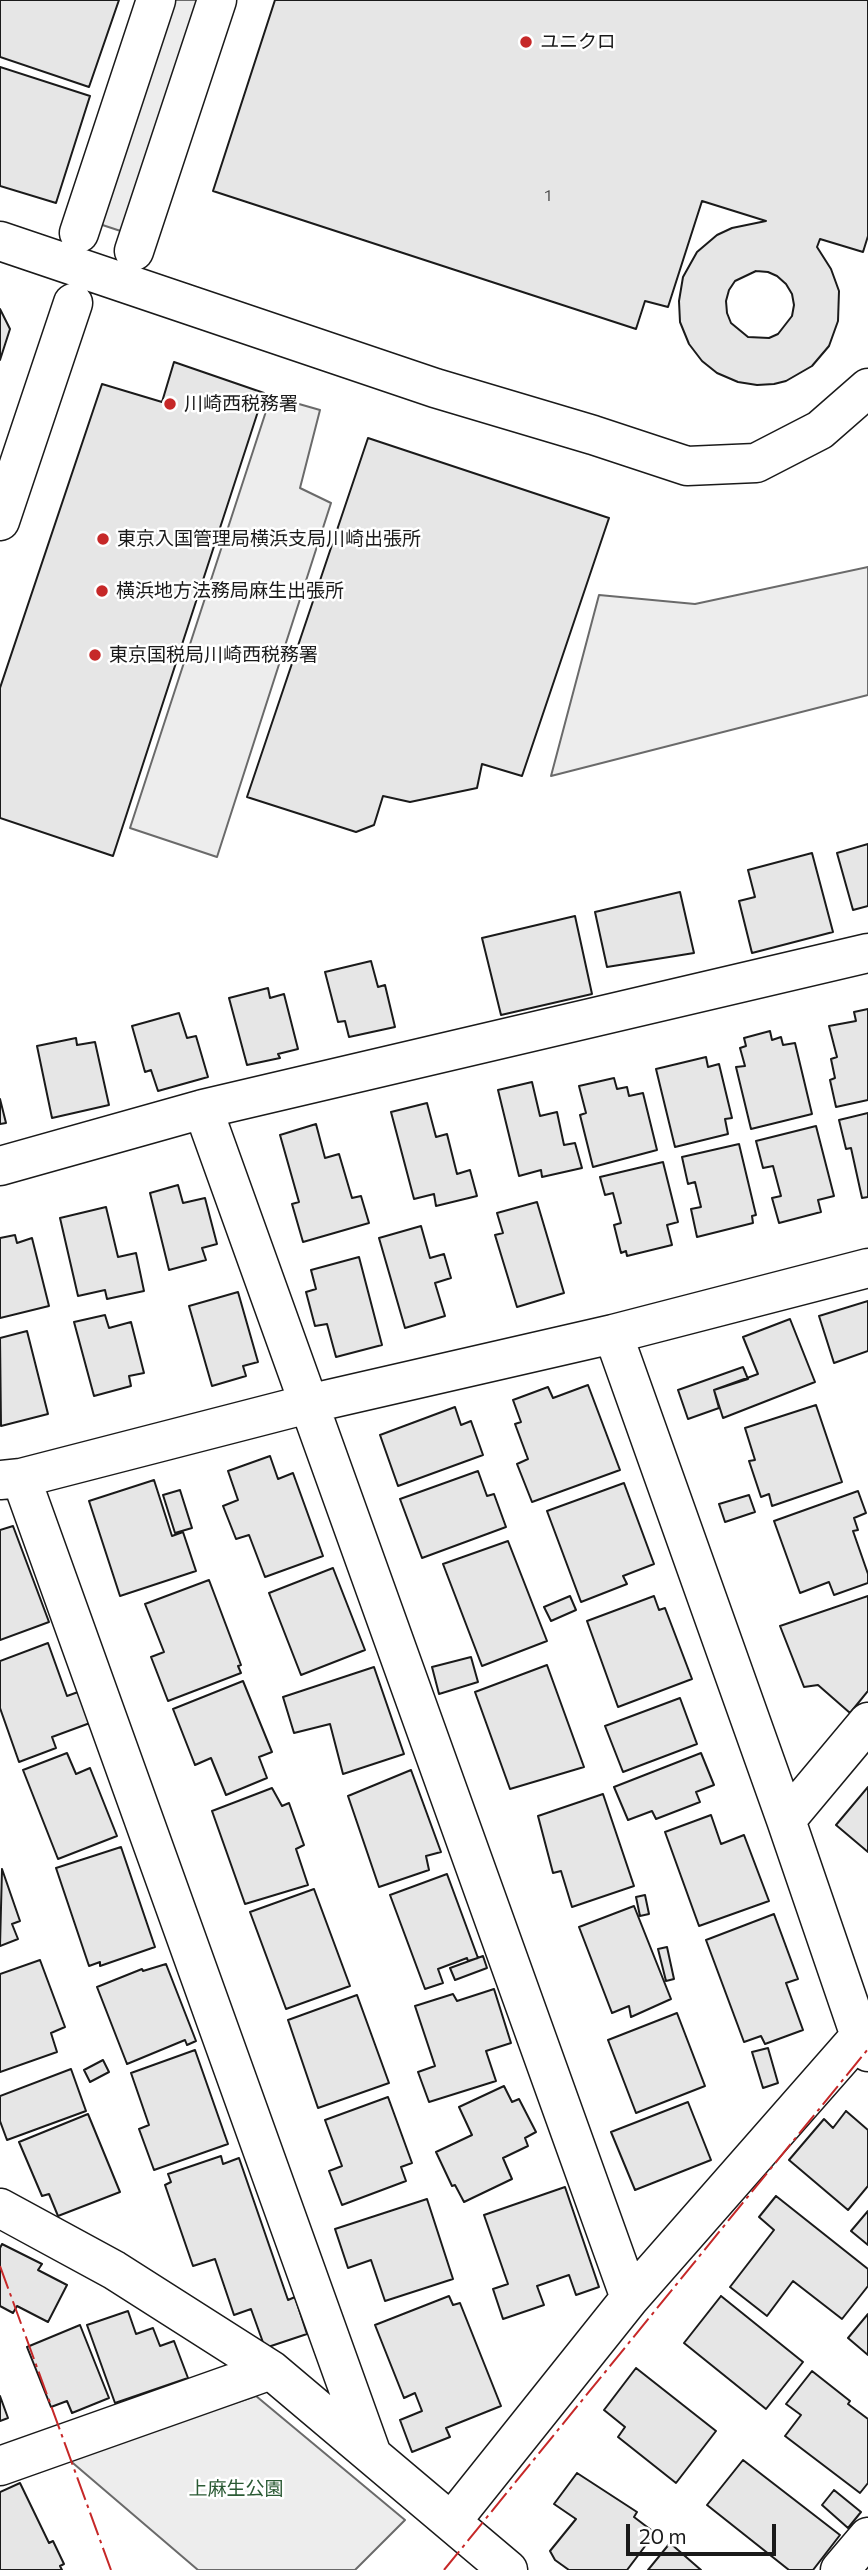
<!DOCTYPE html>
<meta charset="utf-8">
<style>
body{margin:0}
#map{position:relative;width:868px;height:2570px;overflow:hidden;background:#fff;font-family:Commissioner,sans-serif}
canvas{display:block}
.scale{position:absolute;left:626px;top:2524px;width:150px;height:32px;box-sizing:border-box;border:4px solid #1a1a1a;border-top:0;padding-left:9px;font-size:21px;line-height:24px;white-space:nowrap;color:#1a1a1a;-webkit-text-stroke:5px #fff;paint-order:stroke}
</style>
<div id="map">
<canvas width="868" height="2570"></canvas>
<div class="scale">20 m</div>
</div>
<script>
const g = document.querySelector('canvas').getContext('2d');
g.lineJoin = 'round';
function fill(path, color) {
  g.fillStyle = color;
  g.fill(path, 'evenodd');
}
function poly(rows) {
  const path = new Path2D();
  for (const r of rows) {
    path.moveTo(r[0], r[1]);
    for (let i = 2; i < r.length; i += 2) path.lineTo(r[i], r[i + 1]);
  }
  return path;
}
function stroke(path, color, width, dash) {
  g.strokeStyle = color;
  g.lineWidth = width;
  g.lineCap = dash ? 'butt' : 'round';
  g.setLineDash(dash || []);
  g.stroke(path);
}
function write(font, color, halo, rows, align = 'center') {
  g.font = font + ' Commissioner,"Noto Sans JP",sans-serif';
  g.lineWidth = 5;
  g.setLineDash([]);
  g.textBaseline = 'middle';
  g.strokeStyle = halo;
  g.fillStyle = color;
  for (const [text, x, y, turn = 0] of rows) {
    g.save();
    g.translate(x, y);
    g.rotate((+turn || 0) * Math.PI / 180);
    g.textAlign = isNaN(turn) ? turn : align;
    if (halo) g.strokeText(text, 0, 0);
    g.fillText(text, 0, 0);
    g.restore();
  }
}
const built = poly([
 [139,0,233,0,154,242,69,214,139,0],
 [271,396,320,410,300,488,331,503,217,857,130,828,271,396],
 [868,567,868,695,551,776,599,595,695,604,868,567],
 [256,2396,405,2520,355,2570,198,2570,67,2458,256,2396]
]);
const building = poly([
 [0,0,119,0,89,87,0,57,0,0],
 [275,0,868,0,868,236,863,252,820,239,817,247,831,269,839,291,838,321,829,346,812,366,786,381,774,384,757,385,738,382,717,373,702,361,689,344,680,322,679,301,683,277,697,252,717,235,732,228,766,221,702,201,668,307,645,301,636,329,213,191,275,0],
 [756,271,768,272,777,276,786,284,792,294,794,305,792,316,778,334,769,338,748,337,731,323,727,313,726,301,729,290,735,281,756,271],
 [0,67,90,96,56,203,0,186,0,67],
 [0,309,10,329,0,360,0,309],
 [174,362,264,393,113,856,0,818,0,688,102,384,162,402,174,362],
 [368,438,609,518,522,776,482,764,477,788,410,802,383,796,374,825,356,832,247,797,368,438],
 [868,844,868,906,853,910,837,853,868,844],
 [812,853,833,932,752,953,739,901,755,897,748,870,812,853],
 [680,892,694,953,607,967,595,912,680,892],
 [575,916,592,994,501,1015,482,938,575,916],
 [371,961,378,987,385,985,395,1027,349,1037,345,1021,338,1022,325,972,371,961],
 [268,988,270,998,284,994,298,1049,278,1054,280,1058,247,1065,229,998,268,988],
 [868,1009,868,1100,836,1107,830,1080,835,1078,831,1059,837,1057,829,1026,856,1021,854,1012,868,1009],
 [179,1013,187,1038,196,1036,208,1077,158,1091,151,1070,145,1072,132,1026,179,1013],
 [770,1031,772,1040,781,1037,783,1045,795,1043,812,1114,751,1129,736,1067,745,1066,740,1048,746,1046,744,1038,770,1031],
 [76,1038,77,1045,95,1042,109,1105,52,1118,37,1046,76,1038],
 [706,1057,708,1067,719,1064,732,1118,725,1119,728,1134,675,1147,656,1069,706,1057],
 [614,1078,617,1089,627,1087,629,1096,643,1093,657,1150,593,1167,580,1115,586,1113,579,1086,614,1078],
 [532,1082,540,1116,557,1112,564,1145,575,1143,582,1168,542,1177,541,1170,519,1176,498,1090,532,1082],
 [0,1099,6,1123,0,1124,0,1099],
 [427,1103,436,1137,447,1134,457,1174,470,1170,477,1196,436,1206,434,1194,414,1199,391,1112,427,1103],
 [868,1113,868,1197,862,1198,851,1148,846,1149,839,1120,868,1113],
 [316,1124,325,1158,339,1154,352,1198,361,1196,369,1223,303,1242,292,1204,299,1202,280,1135,316,1124],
 [816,1126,834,1196,818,1200,821,1212,779,1223,772,1198,781,1196,773,1166,763,1168,756,1141,816,1126],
 [739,1144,756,1215,752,1216,753,1223,697,1237,691,1209,701,1207,695,1182,688,1184,682,1157,739,1144],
 [663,1162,678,1222,667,1225,672,1245,627,1256,626,1251,621,1253,614,1225,621,1223,613,1193,605,1195,600,1177,663,1162],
 [178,1185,183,1203,205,1198,217,1244,202,1248,206,1260,169,1270,150,1193,178,1185],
 [537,1202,564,1293,517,1307,495,1235,503,1233,497,1213,537,1202],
 [106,1207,118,1257,136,1253,144,1291,107,1299,105,1290,78,1296,60,1218,106,1207],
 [421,1226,430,1258,444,1254,451,1278,435,1283,445,1316,405,1328,379,1238,421,1226],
 [15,1235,17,1243,32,1238,49,1306,0,1318,0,1238,15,1235],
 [359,1257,382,1345,336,1357,327,1324,315,1326,306,1292,316,1289,311,1270,359,1257],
 [238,1292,258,1362,243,1366,246,1376,212,1386,189,1306,238,1292],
 [868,1301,868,1351,834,1363,819,1316,868,1301],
 [105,1315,109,1328,131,1322,144,1373,129,1376,131,1386,94,1396,74,1322,105,1315],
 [790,1319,815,1382,723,1418,714,1390,758,1374,743,1337,790,1319],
 [27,1331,48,1414,1,1426,0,1338,27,1331],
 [743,1367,748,1379,714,1390,719,1408,688,1419,678,1390,743,1367],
 [588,1385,620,1470,532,1502,517,1464,528,1459,515,1424,521,1422,513,1400,548,1387,553,1398,588,1385],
 [816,1405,842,1482,772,1506,769,1494,761,1497,749,1461,755,1460,745,1428,816,1405],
 [455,1407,461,1425,471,1421,483,1455,398,1486,380,1435,455,1407],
 [270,1456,278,1479,293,1473,323,1556,265,1577,249,1535,236,1539,223,1506,238,1500,228,1471,270,1456],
 [478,1471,487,1496,494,1494,506,1527,422,1558,400,1499,478,1471],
 [154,1480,172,1536,183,1532,196,1571,120,1596,89,1501,154,1480],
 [624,1483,654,1564,623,1576,627,1584,581,1602,547,1511,624,1483],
 [180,1490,192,1528,175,1533,163,1495,180,1490],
 [858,1491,866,1513,854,1518,858,1530,853,1531,868,1574,868,1583,834,1595,829,1582,800,1593,774,1521,858,1491],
 [749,1495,755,1512,725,1522,719,1504,749,1495],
 [13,1526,49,1622,0,1640,0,1530,13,1526],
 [508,1541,547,1641,482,1666,443,1564,508,1541],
 [333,1568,365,1650,301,1675,269,1593,333,1568],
 [209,1580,241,1665,238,1666,241,1673,168,1701,151,1657,164,1652,145,1604,209,1580],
 [570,1596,576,1610,551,1621,544,1607,570,1596],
 [654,1596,659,1610,665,1608,692,1679,618,1707,587,1621,654,1596],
 [868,1596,868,1691,850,1713,818,1685,804,1687,780,1626,868,1596],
 [48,1643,67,1696,78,1692,90,1723,52,1737,56,1748,19,1762,0,1708,0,1661,48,1643],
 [471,1657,478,1682,439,1694,432,1667,471,1657],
 [547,1665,584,1767,510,1789,475,1692,547,1665],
 [374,1667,404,1754,343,1774,330,1724,294,1733,283,1697,374,1667],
 [243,1681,272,1752,259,1757,267,1778,226,1795,211,1758,195,1765,173,1709,243,1681],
 [680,1698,697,1744,623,1772,605,1726,680,1698],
 [67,1753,76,1774,90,1768,117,1836,58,1859,23,1770,67,1753],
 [701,1753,714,1785,696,1792,700,1802,656,1819,652,1811,628,1820,614,1787,701,1753],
 [411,1770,441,1852,426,1856,429,1870,379,1887,348,1796,411,1770],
 [868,1787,868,1852,836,1825,868,1787],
 [272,1788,282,1806,289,1803,304,1845,296,1849,308,1885,245,1904,212,1811,272,1788],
 [603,1794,634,1886,572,1907,561,1871,553,1873,538,1816,603,1794],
 [711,1815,721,1844,744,1835,769,1901,699,1926,665,1832,711,1815],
 [121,1847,155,1947,100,1966,100,1962,89,1966,56,1868,121,1847],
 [2,1869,20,1921,12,1924,18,1939,0,1946,2,1869],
 [447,1874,478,1958,468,1961,467,1958,438,1969,443,1983,425,1989,390,1895,447,1874],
 [314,1889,350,1986,286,2009,250,1912,314,1889],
 [645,1895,649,1914,640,1916,636,1897,645,1895],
 [634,1906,671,1999,631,2017,629,2006,612,2013,579,1927,634,1906],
 [774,1914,798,1979,786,1983,803,2030,765,2044,761,2036,744,2042,706,1940,774,1914],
 [667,1947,674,1979,666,1981,658,1949,667,1947],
 [483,1956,487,1968,455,1980,450,1968,483,1956],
 [40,1960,65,2027,51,2033,57,2052,0,2072,0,1974,40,1960],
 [166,1964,196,2041,187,2045,185,2040,127,2064,97,1987,142,1969,143,1971,166,1964],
 [494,1989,511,2043,486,2051,496,2081,429,2102,418,2072,435,2066,415,2006,453,1994,457,2001,494,1989],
 [357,1995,389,2083,318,2108,288,2020,357,1995],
 [677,2013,705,2086,636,2113,608,2040,677,2013],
 [768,2048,778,2083,763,2088,752,2052,768,2048],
 [195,2050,228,2144,154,2170,139,2129,149,2125,131,2073,195,2050],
 [103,2060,109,2072,90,2082,84,2070,103,2060],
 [71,2069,86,2111,7,2140,0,2121,0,2096,71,2069],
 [504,2086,512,2102,519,2099,536,2132,525,2138,528,2146,503,2158,512,2179,464,2202,455,2185,452,2186,436,2152,472,2135,459,2107,504,2086],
 [388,2097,412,2163,401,2167,406,2181,342,2205,329,2171,342,2166,325,2120,388,2097],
 [688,2102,711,2160,635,2190,611,2132,688,2102],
 [846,2111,868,2130,868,2186,848,2210,789,2160,824,2119,833,2128,846,2111],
 [88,2114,120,2192,58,2216,49,2194,42,2196,19,2142,88,2114],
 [221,2156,223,2164,239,2158,288,2300,295,2297,307,2334,265,2348,251,2309,234,2315,215,2259,193,2266,165,2185,171,2182,168,2174,221,2156],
 [565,2187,599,2287,576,2295,569,2275,537,2286,544,2305,503,2319,493,2289,508,2284,484,2215,565,2187],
 [776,2196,868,2269,868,2286,842,2319,793,2281,767,2316,730,2287,774,2230,759,2217,776,2196],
 [427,2199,453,2279,385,2301,371,2260,348,2268,335,2229,427,2199],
 [868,2211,868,2245,851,2231,868,2211],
 [2,2244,42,2264,38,2270,67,2285,48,2322,17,2306,13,2313,0,2306,0,2248,2,2244],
 [449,2296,453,2305,460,2303,501,2406,446,2428,450,2437,412,2452,400,2420,422,2411,415,2393,404,2398,375,2325,449,2296],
 [721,2296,803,2362,766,2409,684,2343,721,2296],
 [128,2311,136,2334,153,2328,160,2346,174,2341,188,2378,115,2403,87,2325,128,2311],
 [868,2314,868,2355,848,2338,868,2314],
 [80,2325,109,2398,72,2413,67,2401,51,2407,27,2347,80,2325],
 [636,2368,716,2431,676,2483,618,2437,625,2427,604,2410,636,2368],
 [812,2371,850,2401,848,2404,868,2419,868,2483,860,2493,785,2436,801,2415,786,2404,812,2371],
 [0,2396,8,2418,0,2421,0,2396],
 [743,2460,840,2535,813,2570,789,2570,707,2505,743,2460],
 [577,2473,637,2512,634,2517,655,2533,627,2570,569,2570,555,2560,550,2551,576,2519,554,2504,577,2473],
 [20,2483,49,2543,53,2541,64,2564,60,2566,62,2570,0,2570,0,2492,20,2483],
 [834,2490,861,2512,848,2528,822,2505,834,2490],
 [670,2543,701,2570,648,2570,670,2543]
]);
const minor = poly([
 [79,233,156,0],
 [0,241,435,388,593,435,687,466,756,463,820,430,868,388],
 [134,251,217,0],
 [0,521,73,303],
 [203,1109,630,2298],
 [0,1166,203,1109,868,953],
 [613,1334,786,1820,860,2036,868,2052],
 [21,1478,372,2455],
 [0,1480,21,1478,308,1404,613,1334,868,1268],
 [786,1820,868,1722],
 [0,2208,114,2270,271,2370,508,2570],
 [0,2466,271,2370],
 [451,2522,630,2298,860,2036],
 [840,2570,868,2537]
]);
const power = poly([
 [0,2266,111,2570],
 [444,2570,868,2049]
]);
const markers = [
 [526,42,7,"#c62828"],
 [170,404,7,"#c62828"],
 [103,539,7,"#c62828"],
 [102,591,7,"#c62828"],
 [95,655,7,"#c62828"]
];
const numberNames = [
 ["1",548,196]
];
const poiNames = [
 ["ユニクロ",540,42],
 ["川崎西税務署",184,404],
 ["東京入国管理局横浜支局川崎出張所",117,539],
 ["横浜地方法務局麻生出張所",116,591],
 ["東京国税局川崎西税務署",109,655]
];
const parkNames = [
 ["上麻生公園",236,2489]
];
fill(built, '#ededed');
stroke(built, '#6a6a6a', 2);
fill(building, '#e6e6e6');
stroke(building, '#1a1a1a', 2);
stroke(minor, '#1a1a1a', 41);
stroke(minor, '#fff', 38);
stroke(power, '#c62828', 2, [24, 5, 3.5, 5]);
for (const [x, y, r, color] of markers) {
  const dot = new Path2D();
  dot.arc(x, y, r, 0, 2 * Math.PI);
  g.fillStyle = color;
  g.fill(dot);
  stroke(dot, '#fff', 2.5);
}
write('16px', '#4d4d4d', null, numberNames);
write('19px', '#1a1a1a', '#fff', poiNames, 'left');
write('19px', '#2b5a34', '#fff', parkNames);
</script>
